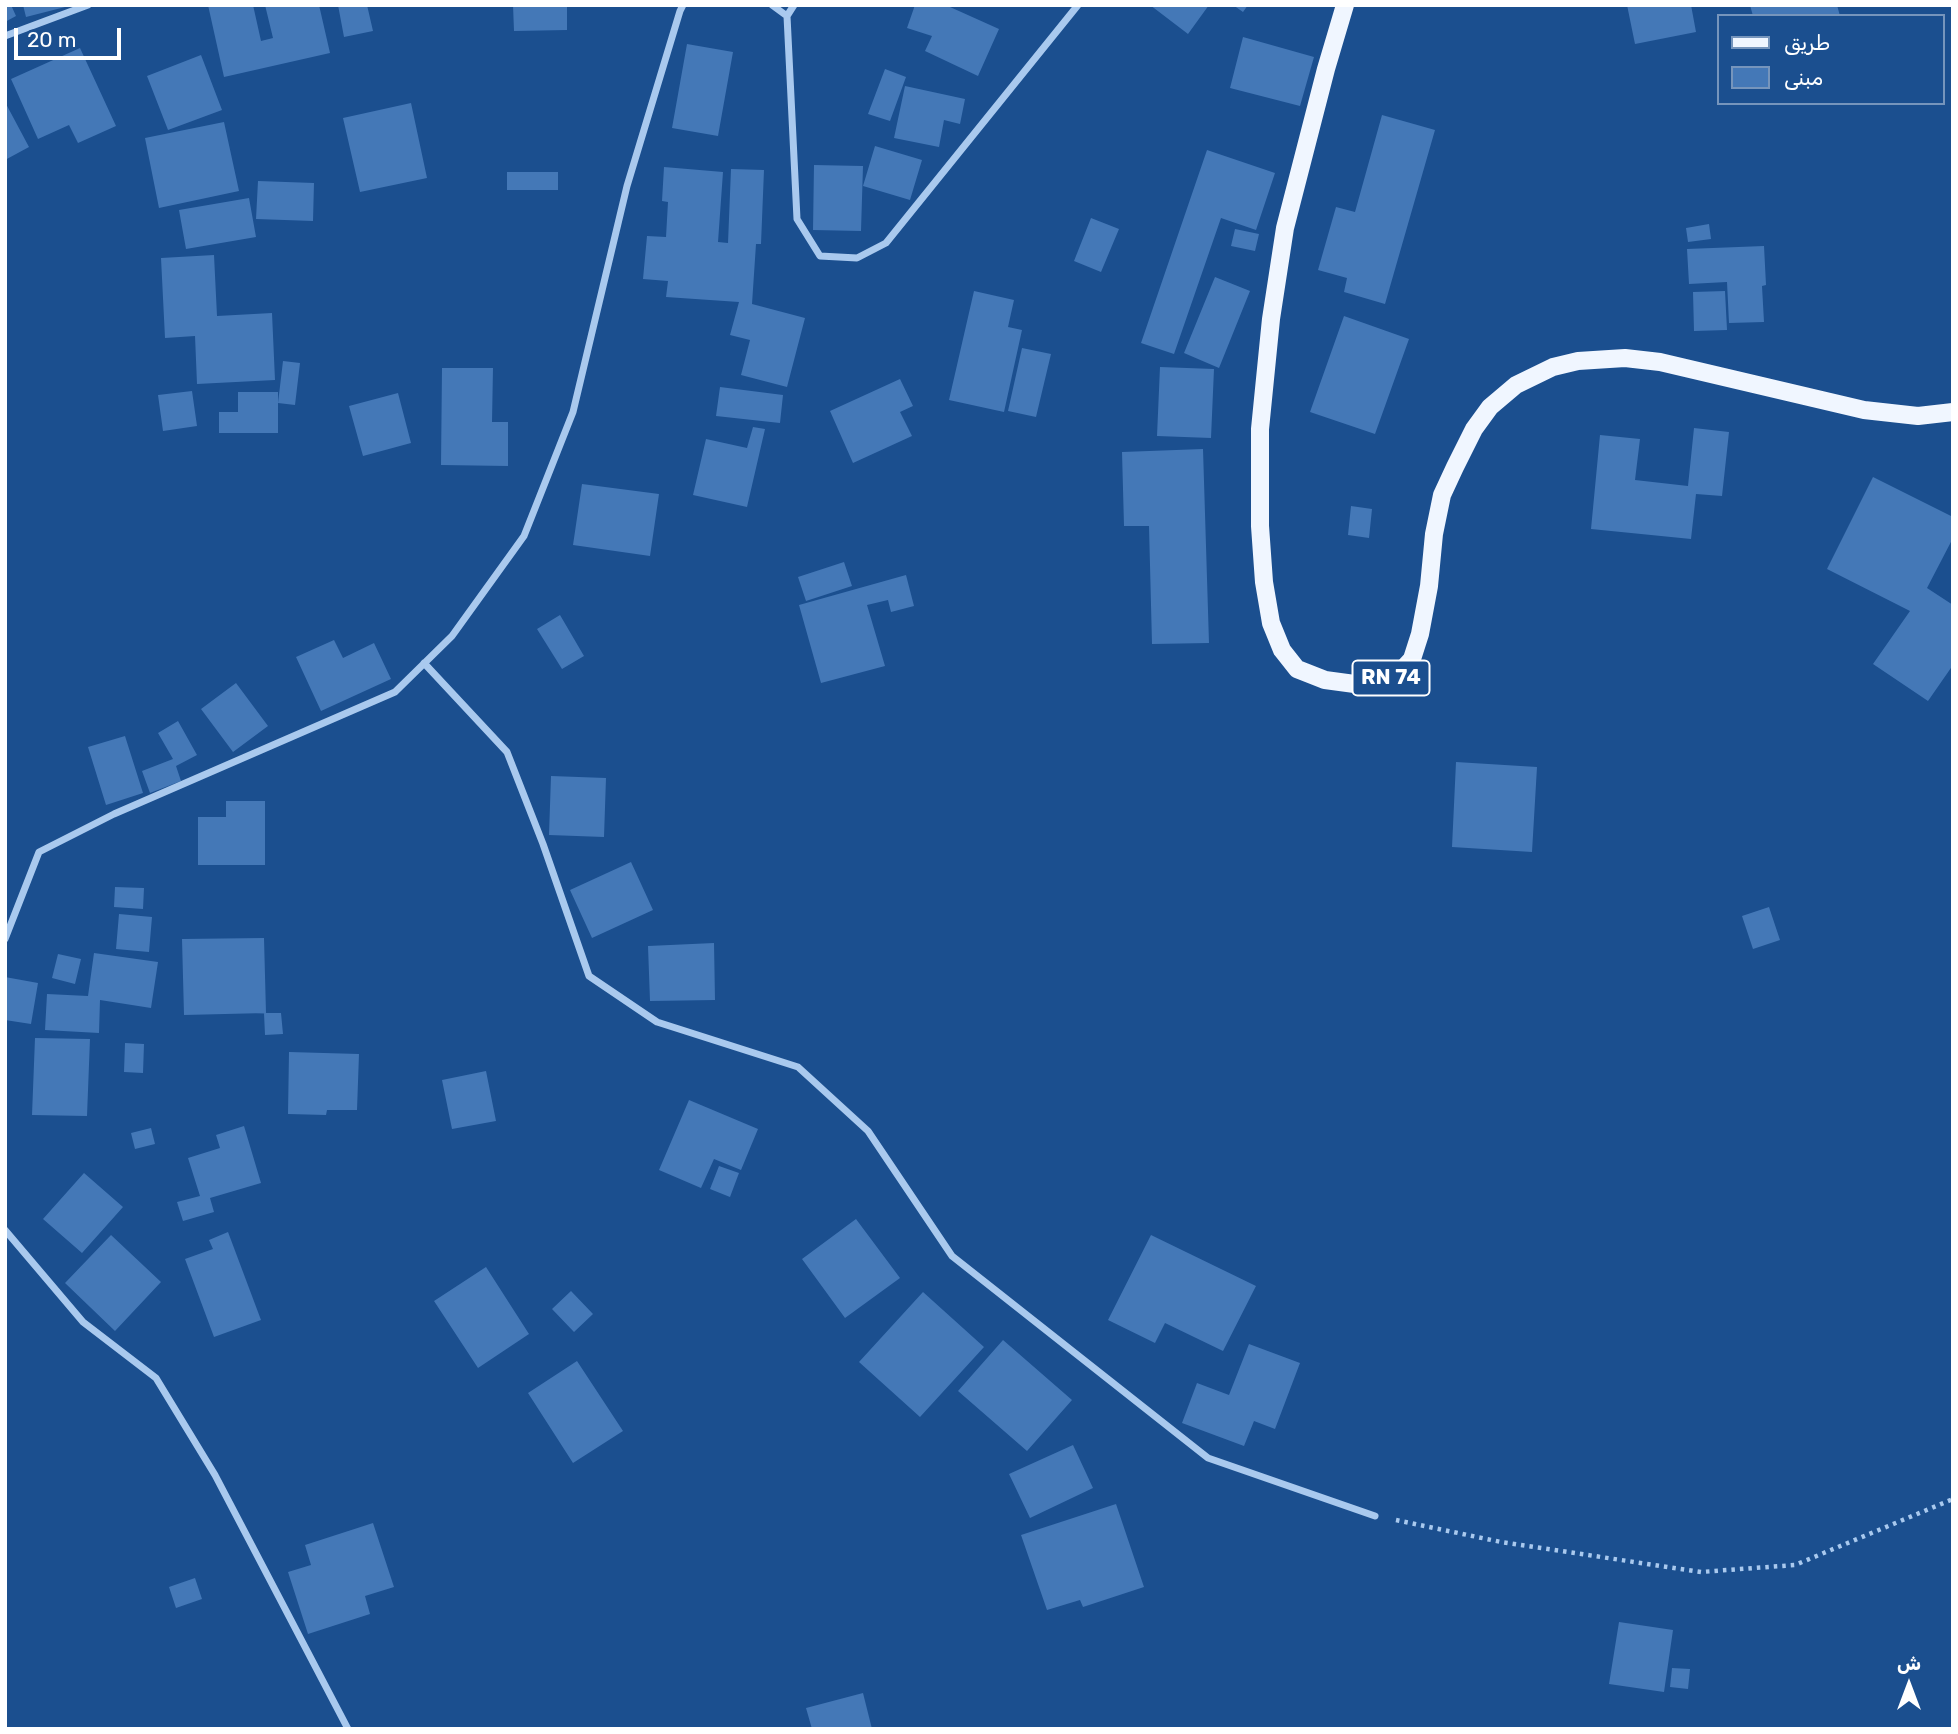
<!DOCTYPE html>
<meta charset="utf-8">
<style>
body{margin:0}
#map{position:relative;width:1958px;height:1734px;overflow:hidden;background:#1b4f8f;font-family:Rubik,"Noto Sans Arabic",sans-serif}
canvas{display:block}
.frame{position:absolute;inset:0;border:7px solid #fff;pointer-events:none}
.legend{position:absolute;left:1717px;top:14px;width:228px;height:91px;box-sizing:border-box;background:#1b4f8f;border:2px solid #7695bc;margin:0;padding:9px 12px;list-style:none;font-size:21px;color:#fff}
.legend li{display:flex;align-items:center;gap:14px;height:35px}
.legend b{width:35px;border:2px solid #7695bc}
.north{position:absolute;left:1874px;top:1650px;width:70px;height:70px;-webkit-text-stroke:5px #1b4f8f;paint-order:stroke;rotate:0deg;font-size:19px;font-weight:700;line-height:28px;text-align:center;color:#fff}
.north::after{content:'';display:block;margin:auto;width:24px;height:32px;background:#fff;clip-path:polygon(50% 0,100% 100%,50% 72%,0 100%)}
.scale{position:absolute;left:14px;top:28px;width:107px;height:32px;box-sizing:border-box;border:4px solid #fff;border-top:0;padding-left:9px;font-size:21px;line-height:24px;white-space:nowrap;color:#fff;-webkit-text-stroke:5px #1b4f8f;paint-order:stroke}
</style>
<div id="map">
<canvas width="1958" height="1734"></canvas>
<div class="frame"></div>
<ul class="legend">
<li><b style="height:9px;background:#f0f6ff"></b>طريق</li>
<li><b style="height:19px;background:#4478b7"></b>مبنى</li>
</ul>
<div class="north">ش</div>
<div class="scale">20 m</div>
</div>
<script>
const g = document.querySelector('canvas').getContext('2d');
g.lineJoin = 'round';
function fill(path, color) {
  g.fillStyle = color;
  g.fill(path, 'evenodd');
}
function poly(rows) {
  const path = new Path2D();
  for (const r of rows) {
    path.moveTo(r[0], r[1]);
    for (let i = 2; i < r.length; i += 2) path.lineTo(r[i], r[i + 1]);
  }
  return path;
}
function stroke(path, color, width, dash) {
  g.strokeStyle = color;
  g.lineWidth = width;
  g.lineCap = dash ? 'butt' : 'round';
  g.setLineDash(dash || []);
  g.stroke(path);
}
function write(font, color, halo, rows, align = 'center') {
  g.font = font + ' Rubik,sans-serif';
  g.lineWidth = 5;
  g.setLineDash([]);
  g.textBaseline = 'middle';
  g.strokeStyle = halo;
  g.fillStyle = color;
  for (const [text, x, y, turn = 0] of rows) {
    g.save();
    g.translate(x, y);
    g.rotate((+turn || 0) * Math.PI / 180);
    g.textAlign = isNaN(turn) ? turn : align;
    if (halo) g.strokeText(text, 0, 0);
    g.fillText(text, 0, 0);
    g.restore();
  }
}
const building = poly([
 [5,5,11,5,16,16,5,22],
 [23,5,69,5,69,6,26,17],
 [208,5,253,5,261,41,273,38,265,5,319,5,330,53,224,77],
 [338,5,367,5,373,31,344,37],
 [513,5,567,5,567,30,514,31],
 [915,5,951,5,950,7,999,29,978,76,925,51,932,36,907,28],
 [1150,5,1209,5,1188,34],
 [1233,5,1248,5,1243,12],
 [1627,5,1691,5,1696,32,1635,44],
 [1750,5,1837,5,1840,16,1753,16],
 [1243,37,1314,57,1300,106,1230,88],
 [687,44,733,52,718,136,672,128],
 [80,48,116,126,78,143,69,125,38,139,11,79],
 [201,55,222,110,168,130,147,76],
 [885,69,906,77,890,121,868,114],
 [905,86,965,99,960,124,944,120,939,147,894,138],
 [5,102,29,147,5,160],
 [411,103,427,178,360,192,343,118],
 [1382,115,1435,130,1385,304,1344,292,1347,278,1318,270,1336,207,1355,212],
 [224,122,239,191,159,208,145,138],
 [875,146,922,160,910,200,863,186],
 [1207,150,1275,173,1256,230,1221,218,1174,354,1141,343],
 [814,165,863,166,861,231,813,230],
 [664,167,723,172,718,242,728,243,731,169,764,170,761,244,756,244,752,304,805,318,787,387,741,375,750,340,730,335,739,302,666,297,668,281,643,279,647,236,666,237,668,202,662,201],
 [507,172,558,172,558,190,507,190],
 [258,181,314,183,313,221,256,219],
 [249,198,256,237,186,249,179,210],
 [1091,218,1119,229,1101,272,1074,261],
 [1709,224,1711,239,1688,242,1686,228],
 [1235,229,1259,234,1255,251,1231,246],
 [1764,246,1766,285,1762,286,1764,322,1729,323,1727,282,1689,284,1687,249],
 [214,255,217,316,272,313,275,380,197,384,195,336,165,338,161,258],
 [1215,277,1250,291,1219,368,1184,353],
 [974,291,1014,300,1008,327,1022,330,1004,412,949,400],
 [1725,291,1727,330,1694,331,1693,292],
 [1344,316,1409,339,1375,434,1310,412],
 [1022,348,1051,354,1036,417,1008,411],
 [283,361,300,363,295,405,278,403],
 [1160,367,1214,369,1211,438,1157,436],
 [442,368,493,368,492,422,508,422,508,466,441,465],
 [900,379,913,406,900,412,912,436,853,463,830,411],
 [720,387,783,395,780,423,716,416],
 [192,391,197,426,163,431,158,395],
 [238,392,278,392,278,433,219,433,219,412,238,412],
 [398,393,411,443,363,456,349,406],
 [753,427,765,429,747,507,693,495,706,439,747,448],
 [1694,428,1729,432,1722,496,1696,494,1691,539,1591,529,1600,435,1640,439,1635,480,1688,486],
 [1203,449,1209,643,1152,644,1149,526,1124,526,1122,452],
 [1873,477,1953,517,1953,538,1927,588,1953,605,1953,665,1928,701,1873,664,1910,611,1827,569],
 [582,484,659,494,650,556,573,545],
 [1351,506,1372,509,1369,538,1348,535],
 [844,562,852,586,806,601,798,577],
 [906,575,914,606,891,612,888,600,867,605,885,666,821,683,799,605],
 [560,615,584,656,562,669,537,629],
 [334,640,343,658,374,643,391,679,321,711,296,657],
 [236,683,268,726,233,752,201,709],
 [178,721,197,755,176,766,181,781,150,793,142,771,173,759,158,733],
 [125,736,143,793,106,805,88,747],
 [1456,762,1537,767,1532,852,1452,847],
 [551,776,606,778,604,837,549,835],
 [226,801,265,801,265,865,198,865,198,817,226,817],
 [631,862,653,910,592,938,570,890],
 [115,887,144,888,143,909,114,907],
 [1769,907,1780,940,1753,949,1742,916],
 [119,914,152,917,149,952,116,949],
 [264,938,266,1013,184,1015,182,939],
 [714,943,715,1000,650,1001,648,946],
 [94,953,158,962,151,1008,100,1000,99,1033,45,1030,47,994,88,996],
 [58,954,81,959,75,984,52,978],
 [5,977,38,983,31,1024,5,1020],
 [264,1013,281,1013,283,1034,265,1035],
 [35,1038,90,1039,87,1116,32,1115],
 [125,1043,144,1044,143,1073,124,1072],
 [289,1052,359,1054,357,1110,327,1110,326,1115,288,1114],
 [486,1071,496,1121,452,1129,442,1080],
 [689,1100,758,1129,741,1170,714,1159,701,1188,659,1170],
 [244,1126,261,1183,210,1198,214,1212,183,1221,177,1202,200,1196,188,1158,220,1148,216,1135],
 [151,1128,155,1144,135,1149,131,1133],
 [719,1166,739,1173,730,1197,710,1189],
 [84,1173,123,1207,82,1253,43,1219],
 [856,1219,900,1278,845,1318,802,1259],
 [228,1232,261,1320,214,1337,185,1259,213,1249,209,1240],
 [111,1235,161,1282,115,1331,65,1283],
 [1151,1235,1256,1286,1223,1351,1165,1323,1155,1343,1108,1320],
 [486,1267,529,1334,478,1368,434,1301],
 [571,1291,593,1314,574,1332,552,1309],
 [923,1292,984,1347,920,1417,859,1362],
 [1003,1340,1072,1400,1027,1451,958,1391],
 [1249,1344,1300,1363,1275,1429,1254,1421,1244,1446,1182,1423,1197,1383,1229,1395],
 [577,1361,623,1431,573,1463,528,1393],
 [1073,1445,1093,1488,1030,1518,1009,1474],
 [1116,1504,1144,1587,1083,1607,1080,1600,1047,1610,1021,1535],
 [373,1523,394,1587,365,1596,370,1614,308,1634,288,1572,311,1565,305,1545],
 [195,1578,202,1599,176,1608,169,1587],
 [1619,1622,1673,1630,1664,1692,1609,1684],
 [1672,1668,1690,1669,1688,1689,1670,1687],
 [863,1693,872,1729,812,1729,806,1708]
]);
const path = poly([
 [1396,1520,1501,1542,1701,1572,1795,1565,1953,1499]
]);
const minor = poly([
 [772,5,787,16,797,219,820,256,857,258,886,243,1078,5],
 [787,16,794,5],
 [5,36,88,5],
 [424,663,507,752,543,844,589,976,657,1022,798,1067,868,1131,952,1256,1208,1458,1375,1516],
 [5,939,39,852,114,814,395,692,452,636,524,536,573,412,627,186,680,11,683,5],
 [5,1230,83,1322,156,1378,215,1475,348,1729]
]);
const primary = poly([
 [1345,5,1326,69,1285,228,1271,319,1260,429,1260,526,1264,582,1271,623,1282,650,1297,669,1325,680,1362,685,1387,680,1400,672,1412,659,1420,634,1429,586,1434,534,1442,495,1455,467,1474,429,1490,407,1516,385,1553,367,1578,361,1625,358,1660,362,1864,410,1918,416,1953,412]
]);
const shields = [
 [1391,678,77]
];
const shieldNames = [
 ["RN 74",1391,678]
];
fill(building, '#4478b7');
stroke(path, '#a9c9ee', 4.5, [3.5, 5]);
stroke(minor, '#a9c9ee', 7);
stroke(primary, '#f0f6ff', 18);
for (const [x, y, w] of shields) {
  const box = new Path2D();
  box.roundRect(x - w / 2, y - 17.5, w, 35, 5);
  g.fillStyle = '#1b4f8f';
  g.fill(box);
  stroke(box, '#fff', 2);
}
write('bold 21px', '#fff', null, shieldNames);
</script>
